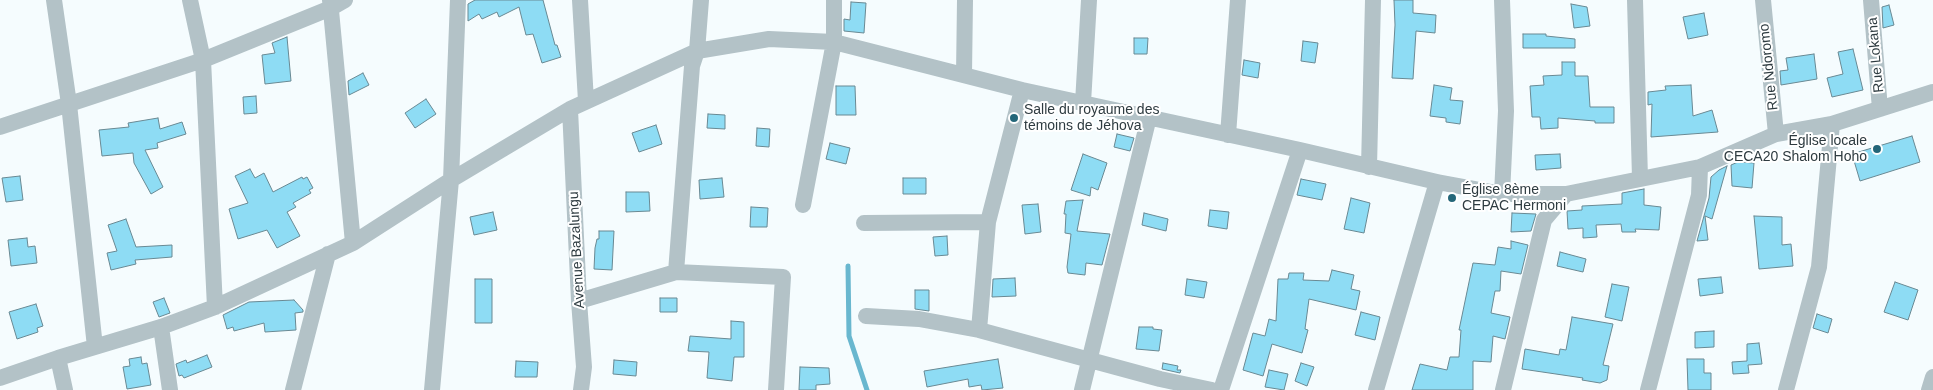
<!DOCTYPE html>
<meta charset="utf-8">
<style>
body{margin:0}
canvas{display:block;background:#f5fcfe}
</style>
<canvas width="1933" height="390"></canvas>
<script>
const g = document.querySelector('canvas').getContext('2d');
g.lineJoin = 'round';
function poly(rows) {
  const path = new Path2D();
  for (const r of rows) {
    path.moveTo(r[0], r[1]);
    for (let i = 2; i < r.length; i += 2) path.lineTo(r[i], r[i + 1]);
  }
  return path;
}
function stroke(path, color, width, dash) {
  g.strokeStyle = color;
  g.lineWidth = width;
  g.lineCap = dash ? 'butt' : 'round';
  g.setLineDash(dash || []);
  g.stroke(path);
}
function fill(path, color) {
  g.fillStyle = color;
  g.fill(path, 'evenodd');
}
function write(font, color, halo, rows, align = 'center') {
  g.font = font + ' Arial,sans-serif';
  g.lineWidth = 4;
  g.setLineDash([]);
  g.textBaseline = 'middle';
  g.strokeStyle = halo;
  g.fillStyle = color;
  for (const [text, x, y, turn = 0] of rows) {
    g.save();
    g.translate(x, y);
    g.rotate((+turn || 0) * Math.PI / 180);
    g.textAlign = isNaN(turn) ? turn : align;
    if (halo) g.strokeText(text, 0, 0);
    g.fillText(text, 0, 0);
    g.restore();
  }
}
const stream = poly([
 [848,266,849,336,867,390]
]);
const building = poly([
 [475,0,543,0,555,45,557,45,561,57,542,63,533,34,526,35,519,7,499,17,497,12,482,19,479,14,468,21,468,4,475,0],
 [1394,0,1413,0,1413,13,1436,15,1435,33,1416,31,1413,79,1392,78,1395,25,1394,0],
 [851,2,866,3,864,33,844,31,844,19,850,20,851,2],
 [1571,4,1587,7,1590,26,1574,28,1571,4],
 [1889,5,1894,25,1883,28,1882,7,1889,5],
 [1704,13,1708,35,1688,39,1683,17,1704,13],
 [1523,34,1546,34,1546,36,1575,39,1575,48,1523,48,1523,34],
 [287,37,291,81,265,84,262,55,275,53,272,43,287,37],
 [1134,38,1148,38,1147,54,1134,54,1134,38],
 [1303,41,1318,43,1315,63,1301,61,1303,41],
 [1853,49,1863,90,1832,97,1827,78,1843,74,1838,52,1853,49],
 [1814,54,1817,79,1781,85,1780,71,1788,70,1786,58,1814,54],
 [1244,60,1260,63,1258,78,1242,75,1244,60],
 [1562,62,1575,62,1575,76,1588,76,1590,107,1614,107,1614,123,1595,123,1595,121,1558,118,1558,128,1541,129,1540,117,1532,117,1530,86,1544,85,1543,76,1562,75,1562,62],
 [363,73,369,85,349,95,348,81,363,73],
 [1434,85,1452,88,1450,100,1463,101,1460,124,1446,122,1446,118,1430,116,1434,85],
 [1691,85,1693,116,1712,110,1718,132,1651,137,1652,104,1648,105,1648,92,1666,90,1665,86,1691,85],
 [836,86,855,86,856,115,836,115,836,86],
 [256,96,257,113,244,114,243,97,256,96],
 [426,99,436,114,415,128,405,113,426,99],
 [708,114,725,115,725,129,707,128,708,114],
 [158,118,160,129,182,122,186,134,157,143,158,148,145,150,163,187,151,194,134,163,133,153,102,156,99,130,129,127,128,123,158,118],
 [656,125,662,144,639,152,632,133,656,125],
 [757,128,770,129,769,147,756,146,757,128],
 [1117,134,1134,138,1130,151,1114,147,1117,134],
 [1912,136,1920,162,1860,181,1852,154,1912,136],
 [830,143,850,148,846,164,826,159,830,143],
 [1083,154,1107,163,1098,190,1091,187,1090,196,1071,190,1083,154],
 [1560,154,1561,168,1536,170,1535,155,1560,154],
 [1738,162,1754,163,1752,188,1732,186,1731,165,1738,162],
 [1727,166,1712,219,1705,216,1708,240,1697,241,1709,198,1711,177,1719,170,1727,166],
 [250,169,255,178,264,173,273,192,302,177,303,179,307,177,313,188,309,190,311,193,293,203,296,207,287,212,300,236,277,248,267,230,238,239,229,209,248,203,235,176,250,169],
 [20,176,23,200,6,202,2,178,20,176],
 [722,178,724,197,700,199,699,180,722,178],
 [903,178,926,178,926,194,903,194,903,178],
 [1301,179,1326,184,1322,200,1297,195,1301,179],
 [1644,189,1644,205,1661,207,1659,230,1635,229,1636,232,1622,232,1621,224,1596,225,1597,237,1583,238,1583,228,1568,229,1567,211,1582,210,1582,206,1622,204,1622,193,1644,189],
 [626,192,649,192,650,211,626,212,626,192],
 [1351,198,1370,203,1364,233,1344,229,1351,198],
 [1083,200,1077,231,1110,234,1102,265,1086,263,1085,275,1068,273,1067,267,1071,234,1065,233,1066,214,1064,214,1066,201,1083,200],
 [1038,204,1041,232,1025,234,1022,205,1038,204],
 [751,207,768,208,767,227,750,227,751,207],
 [1210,210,1229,212,1227,229,1208,226,1210,210],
 [493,212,497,230,474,235,470,217,493,212],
 [1144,213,1168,219,1166,231,1142,225,1144,213],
 [1512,213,1536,214,1531,231,1511,232,1512,213],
 [1754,216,1782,217,1782,245,1791,244,1793,266,1759,269,1754,216],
 [126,219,136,247,172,245,172,257,135,260,136,264,111,270,107,253,117,251,108,225,126,219],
 [599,231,614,231,612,270,594,269,595,248,597,239,599,239,599,231],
 [947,236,948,255,935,256,933,237,947,236],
 [27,238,28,247,35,246,37,263,11,266,8,240,27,238],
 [1511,241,1528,245,1521,274,1501,271,1500,291,1495,291,1491,313,1510,317,1505,339,1493,336,1491,362,1473,361,1473,390,1412,390,1420,364,1447,370,1450,357,1459,357,1461,330,1459,330,1473,263,1495,265,1498,247,1511,249,1511,241],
 [1560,252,1586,259,1583,272,1557,266,1560,252],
 [1332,270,1354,275,1351,289,1360,291,1356,310,1309,299,1305,329,1308,330,1302,353,1272,344,1263,376,1243,370,1253,333,1265,336,1269,319,1276,321,1278,279,1288,279,1289,273,1304,273,1303,280,1329,281,1332,270],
 [1721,277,1723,293,1700,296,1698,279,1721,277],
 [1015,278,1016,296,992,297,993,279,1015,278],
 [475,279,492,279,492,323,475,323,475,279],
 [1187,279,1207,282,1204,298,1185,295,1187,279],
 [1895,282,1918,290,1908,320,1884,312,1895,282],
 [1612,284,1629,287,1622,321,1605,317,1612,284],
 [915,290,929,290,929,311,915,309,915,290],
 [164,298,170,313,159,317,153,302,164,298],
 [660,298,677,298,677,312,660,312,660,298],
 [294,300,303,310,303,312,295,313,296,330,265,332,264,323,234,331,233,327,227,329,223,315,249,302,294,300],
 [36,304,43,326,37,328,38,332,17,339,9,312,36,304],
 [1361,312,1380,317,1375,340,1355,335,1361,312],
 [1817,314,1832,319,1828,333,1813,328,1817,314],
 [1572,317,1613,324,1603,365,1609,366,1607,380,1600,383,1582,380,1583,378,1522,369,1525,349,1559,355,1560,349,1566,350,1572,317],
 [731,321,744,322,744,357,734,357,732,381,707,378,709,352,688,351,690,336,731,339,731,321],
 [1139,327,1153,327,1153,329,1162,330,1159,351,1136,349,1139,327],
 [1714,331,1714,347,1695,348,1695,332,1714,331],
 [1759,343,1762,364,1748,365,1749,373,1733,374,1732,362,1747,361,1747,344,1759,343],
 [207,355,212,367,184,378,182,375,179,376,176,364,186,360,187,363,207,355],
 [141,357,142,364,147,363,151,385,127,389,123,367,130,366,129,359,141,357],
 [998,359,1003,388,982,390,981,385,969,387,968,379,927,387,924,371,998,359],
 [1687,359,1704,359,1704,373,1711,373,1711,390,1688,390,1687,359],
 [614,360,637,362,636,376,613,374,614,360],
 [516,361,538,362,537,377,515,377,516,361],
 [1163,363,1178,366,1177,370,1181,370,1180,373,1162,369,1163,363],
 [1301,363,1314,367,1307,386,1295,381,1301,363],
 [800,367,829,368,830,384,816,385,816,390,799,390,800,367],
 [1269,370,1288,374,1284,390,1265,387,1269,370]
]);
const minor = poly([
 [54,0,69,104,95,347],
 [190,0,203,60,215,307],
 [330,0,353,243],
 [580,0,586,101],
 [1502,0,1506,111,1502,194],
 [1635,0,1640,178],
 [1763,0,1776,134],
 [1871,0,1880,109],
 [964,75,965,0],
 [1083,103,1089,0],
 [570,109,579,301,584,367,581,390],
 [0,127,203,60,331,8,345,0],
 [1228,135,1238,0],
 [1369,167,1373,0],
 [803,205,834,42,834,0],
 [864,223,988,222],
 [676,272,692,66,697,51,701,0],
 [579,301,676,272,783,277,776,390],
 [866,316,919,319,979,330,1160,379,1212,390],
 [161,327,170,390],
 [979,330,988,222,1022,90],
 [58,358,65,390],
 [0,378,58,358,161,327,215,307,353,243,451,180,570,109,697,51,769,39,834,42,1022,90,1300,150,1437,182,1502,194,1566,194,1700,167,1776,134,1832,124,1933,92],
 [293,390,328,254],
 [432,390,451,180,458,0],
 [1082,390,1149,117],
 [1221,390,1300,150],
 [1376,390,1437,182],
 [1503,390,1544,220,1566,194],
 [1648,390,1699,195,1700,167],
 [1786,390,1819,267,1832,124],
 [1929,390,1933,377]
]);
const markers = [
 [1014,118,5,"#236679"],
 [1877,149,5,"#236679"],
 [1452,198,5,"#236679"]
];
const streetNames = [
 ["Rue Lokana",1876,55,-95],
 ["Rue Ndoromo",1769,67,-96],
 ["Avenue Bazalungu",577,250,-93]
];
const poiNames = [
 ["Salle du royaume des",1024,110],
 ["témoins de Jéhova",1024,126],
 ["Église locale",1867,141,"right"],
 ["CECA20 Shalom Hoho",1867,157,"right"],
 ["Église 8ème",1462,190],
 ["CEPAC Hermoni",1462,206]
];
stroke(stream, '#69b7cf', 5);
fill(building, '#8edcf4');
stroke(building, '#698993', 1);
stroke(minor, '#b3c2c7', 16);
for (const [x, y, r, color] of markers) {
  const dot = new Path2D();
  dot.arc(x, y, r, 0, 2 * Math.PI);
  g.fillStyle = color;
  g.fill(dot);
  stroke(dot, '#fff', 2);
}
write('14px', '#2e3b40', '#fff', streetNames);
write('14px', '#2e3b40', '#fff', poiNames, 'left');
</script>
